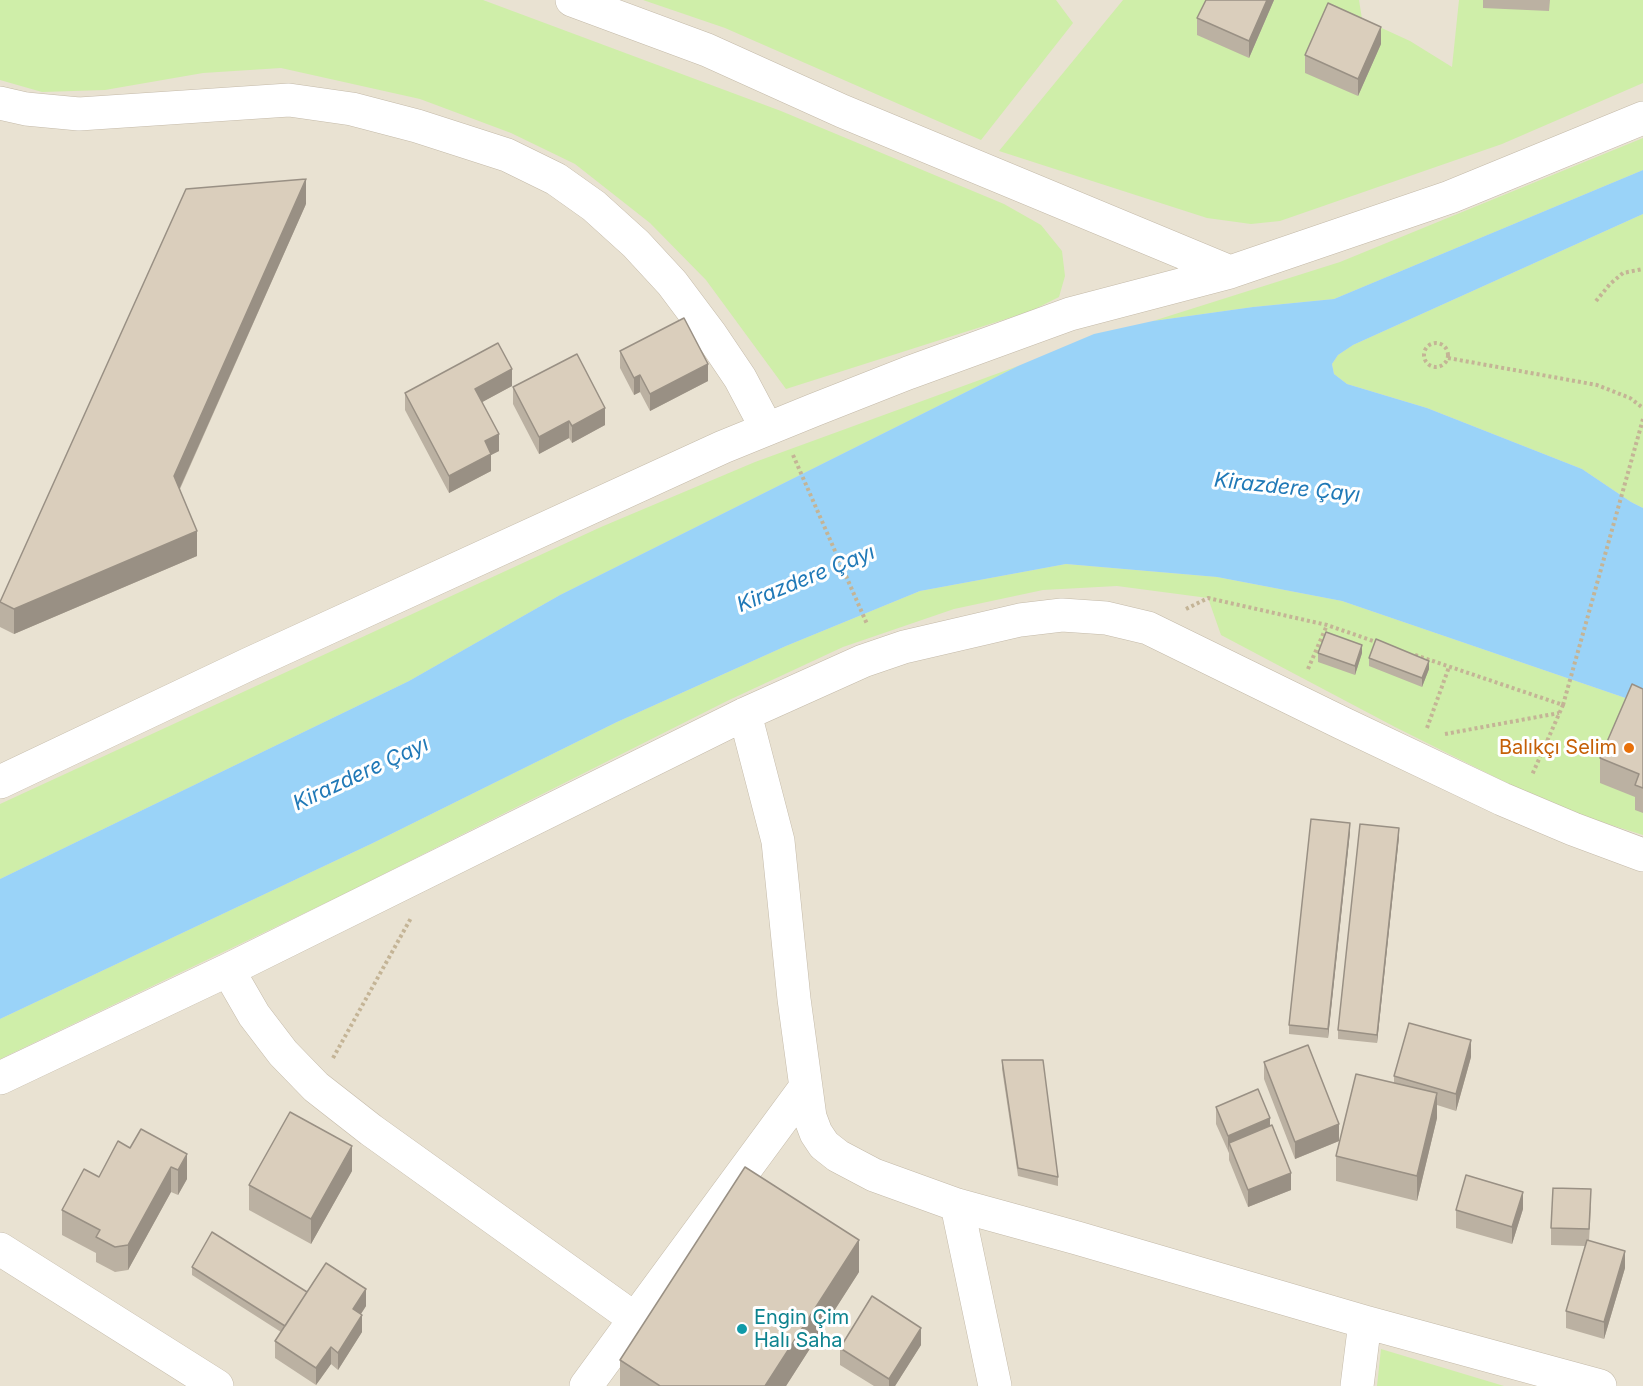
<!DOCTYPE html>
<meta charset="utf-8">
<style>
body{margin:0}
canvas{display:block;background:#f4f0e5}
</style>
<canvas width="1643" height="1386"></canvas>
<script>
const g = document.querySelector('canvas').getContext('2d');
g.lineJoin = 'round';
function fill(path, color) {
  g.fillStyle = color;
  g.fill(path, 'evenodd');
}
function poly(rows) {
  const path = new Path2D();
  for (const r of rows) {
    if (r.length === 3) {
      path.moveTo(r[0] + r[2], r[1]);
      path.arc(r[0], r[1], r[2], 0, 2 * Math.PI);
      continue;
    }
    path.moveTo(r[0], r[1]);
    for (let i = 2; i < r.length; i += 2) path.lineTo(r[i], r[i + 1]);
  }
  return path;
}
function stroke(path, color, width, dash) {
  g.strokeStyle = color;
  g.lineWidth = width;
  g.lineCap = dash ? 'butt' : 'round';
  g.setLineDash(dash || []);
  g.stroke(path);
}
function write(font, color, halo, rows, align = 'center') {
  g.font = font + ' Inter,sans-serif';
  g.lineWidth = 6;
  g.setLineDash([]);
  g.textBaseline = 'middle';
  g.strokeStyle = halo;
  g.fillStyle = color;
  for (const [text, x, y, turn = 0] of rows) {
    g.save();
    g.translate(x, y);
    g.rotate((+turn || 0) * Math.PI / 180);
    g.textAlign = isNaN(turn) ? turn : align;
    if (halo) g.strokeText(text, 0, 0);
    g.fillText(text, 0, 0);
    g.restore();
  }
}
const residential = poly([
 [0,0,1643,0,1643,1386,0,1386]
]);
const green = poly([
 [0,0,483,0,781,111,1004,204,1041,225,1062,251,1065,276,1059,297,1031,311,786,389,706,280,650,223,575,164,511,133,420,99,281,68,203,73,105,90,42,92,0,80],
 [643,0,1056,0,1073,23,981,140,725,28],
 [1123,0,1359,0,1362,19,1410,41,1452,67,1459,0,1643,0,1643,83,1502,144,1280,221,1251,224,1207,218,999,151],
 [1643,138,1643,170,1334,299,1253,307,1153,321,1340,262],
 [1643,214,1643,508,1631,502,1582,469,1427,408,1347,384,1334,374,1332,364,1338,355,1353,345],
 [1018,366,560,595,409,681,0,879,0,804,601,527,755,462],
 [1066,564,1217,577,1342,601,1643,704,1643,835,1592,819,1519,789,1395,727,1221,635,1208,598,1117,586,1043,590,954,609,843,647,727,701,338,897,0,1059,0,1019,373,843,617,722,786,646,920,591],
 [1381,1349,1504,1386,1377,1386]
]);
const water = poly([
 [1643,170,1643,214,1353,345,1338,355,1332,364,1334,374,1347,384,1427,408,1582,469,1631,502,1643,508,1643,704,1342,601,1217,577,1066,564,920,591,786,646,617,722,373,843,0,1019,0,879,409,681,560,595,1018,366,1094,334,1153,321,1253,307,1334,299]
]);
const path = poly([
 [1596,301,1610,284,1623,273,1643,269],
 [1436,355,12],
 [1448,358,1597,385,1630,398,1643,408],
 [793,455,867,624],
 [1186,609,1208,598,1327,625,1379,643],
 [1415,655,1563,705,1532,775],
 [1308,669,1327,625],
 [1563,705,1643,419],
 [1427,728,1449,667],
 [1445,734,1559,713],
 [333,1058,411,918]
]);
const minor = poly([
 [572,0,707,50,842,111,1230,272],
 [0,103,26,109,79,114,289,100,352,109,417,126,507,155,556,179,594,206,636,244,672,283,711,335,740,378,767,429],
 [745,714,778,841,794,999,810,1117,816,1133,824,1145,838,1156,874,1175,957,1205,1077,1238,1365,1322,1600,1386],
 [0,782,249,664,723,447,814,410,908,373,1070,314,1230,272,1450,197,1643,118],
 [228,970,254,1015,283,1053,316,1087,371,1130,635,1319,586,1386],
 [0,1078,228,970,745,714,863,661,904,647,1020,620,1062,615,1106,618,1148,628,1342,723,1502,799,1573,829,1643,855],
 [957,1205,995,1386],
 [0,1249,217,1386],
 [635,1319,805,1088],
 [1357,1386,1365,1322]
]);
const wall = poly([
 [1206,0,1274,0,1249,58,1197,35,1197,18],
 [1483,0,1550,0,1549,11,1483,8],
 [1381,44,1358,96,1305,73,1305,55],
 [306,204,180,489,197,556,14,634,0,627,0,602],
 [620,351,708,381,650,411,640,392,634,395,620,368],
 [512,386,482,402,499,451,491,455,491,471,449,493,405,410,405,393],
 [513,387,605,425,572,443,569,438,539,454,513,404],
 [1318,653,1362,653,1355,675,1318,662],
 [1369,658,1429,669,1422,687,1369,666],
 [1643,689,1643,813,1635,810,1635,797,1600,783,1600,758],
 [1350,832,1328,1038,1289,1034,1289,1025],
 [1399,837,1377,1043,1338,1039,1338,1030],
 [1471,1057,1456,1111,1437,1105,1437,1118,1417,1201,1336,1181,1336,1156,1394,1083,1394,1076],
 [1002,1060,1058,1177,1058,1186,1018,1176,1002,1069],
 [1264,1062,1339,1141,1295,1159,1264,1079],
 [1216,1107,1270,1126,1291,1190,1248,1207,1229,1160,1229,1153,1216,1124],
 [141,1129,187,1179,178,1195,171,1192,128,1270,115,1272,96,1262,96,1253,62,1235,62,1210,130,1148],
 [352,1171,311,1244,249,1210,249,1185],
 [1591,1206,1589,1241,1625,1268,1604,1339,1566,1328,1566,1311,1585,1246,1551,1245,1551,1228],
 [1523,1209,1512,1244,1456,1228,1456,1210],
 [192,1267,307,1292,366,1306,361,1314,362,1332,338,1370,331,1364,316,1385,275,1358,275,1341,281,1332,192,1275],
 [859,1272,786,1386,620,1386,620,1360],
 [921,1345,895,1386,874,1386,840,1365,840,1348]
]);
const shadedWall = poly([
 [1267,0,1274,0,1249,58,1249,41],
 [1381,27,1381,44,1358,96,1358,79],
 [306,179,306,204,174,501,174,476],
 [708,364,708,381,650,411,650,394],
 [512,369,512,386,475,406,475,389],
 [640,375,640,392,634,395,634,378],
 [605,408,605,425,572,443,572,426],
 [569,421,569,438,539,454,539,437],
 [499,434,499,451,491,455,491,471,449,493,449,476,485,441],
 [197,531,197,556,14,634,14,609],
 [1362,645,1362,653,1355,675,1355,666],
 [1429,661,1429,669,1422,687,1422,678],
 [1350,823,1350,832,1328,1038,1328,1029],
 [1399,828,1399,837,1377,1043,1377,1035],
 [1471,1040,1471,1057,1456,1111,1456,1094],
 [1437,1093,1437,1118,1417,1201,1417,1176],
 [1270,1118,1270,1135,1229,1143,1228,1153,1228,1136],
 [1339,1124,1339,1141,1295,1159,1295,1142],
 [352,1146,352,1171,311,1244,311,1219],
 [187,1154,187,1179,178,1195,178,1170],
 [171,1167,171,1192,128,1270,128,1245],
 [1291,1173,1291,1190,1248,1207,1248,1190],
 [1523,1192,1523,1209,1512,1244,1512,1227],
 [859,1240,859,1272,786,1386,765,1386],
 [1625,1251,1625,1268,1604,1339,1604,1322],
 [366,1289,366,1306,353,1326,353,1309],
 [362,1315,362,1332,338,1370,338,1353],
 [921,1328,921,1345,895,1386,889,1386,889,1379],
 [331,1347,331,1364,316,1385,316,1368]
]);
const building = poly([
 [1206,0,1267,0,1249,41,1197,18,1206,0],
 [1328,3,1381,27,1358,79,1305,55,1328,3],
 [306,179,174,476,197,531,14,609,0,602,186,189,306,179],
 [684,318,708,364,650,394,640,375,634,378,620,351,684,318],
 [498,343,512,369,475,389,499,434,485,441,491,454,449,476,405,393,498,343],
 [577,354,605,408,572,426,569,421,539,437,513,387,577,354],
 [1326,632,1362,645,1355,666,1318,653,1326,632],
 [1376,639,1429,661,1422,678,1369,658,1376,639],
 [1632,684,1643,689,1643,788,1635,785,1639,774,1600,758,1632,684],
 [1311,819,1350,823,1328,1029,1289,1025,1311,819],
 [1360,824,1399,828,1377,1035,1338,1030,1360,824],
 [1409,1023,1471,1040,1456,1094,1394,1076,1409,1023],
 [1308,1045,1339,1124,1295,1142,1264,1062,1308,1045],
 [1002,1060,1043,1060,1058,1177,1018,1168,1002,1060],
 [1356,1074,1437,1093,1417,1176,1336,1156,1356,1074],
 [1258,1089,1270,1118,1228,1136,1216,1107,1258,1089],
 [290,1112,352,1146,311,1219,249,1185,290,1112],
 [1272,1125,1291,1173,1248,1190,1229,1143,1272,1125],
 [141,1129,187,1154,178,1170,171,1167,128,1245,115,1247,96,1237,100,1230,62,1210,84,1169,99,1177,118,1141,130,1148,141,1129],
 [745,1167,859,1240,765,1386,660,1386,620,1360,745,1167],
 [1466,1175,1523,1192,1512,1227,1456,1210,1466,1175],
 [1553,1188,1591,1189,1589,1229,1551,1228,1553,1188],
 [212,1232,307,1292,285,1326,192,1267,212,1232],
 [1587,1240,1625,1251,1604,1322,1566,1311,1587,1240],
 [326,1263,366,1289,353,1309,362,1315,338,1353,331,1347,316,1368,275,1341,326,1263],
 [872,1296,921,1328,889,1379,840,1348,872,1296]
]);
const markers = [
 [1629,748,6,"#e8710a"],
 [742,1329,6,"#0f9aa8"]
];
const foodNames = [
 ["Balıkçı Selim",1617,748]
];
const cultureNames = [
 ["Engin Çim",754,1318],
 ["Halı Saha",754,1341]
];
const waterNames = [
 ["Kirazdere Çayı",1287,488,6],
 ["Kirazdere Çayı",806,579,-22],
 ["Kirazdere Çayı",361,774,-25]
];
fill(residential, '#e9e2d2');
fill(green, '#cfeea9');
fill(water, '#9ad3f8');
stroke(minor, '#c4baa9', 34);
stroke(path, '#c4b496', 4, [3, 3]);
stroke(minor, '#fff', 33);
fill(wall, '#bbb1a2');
fill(shadedWall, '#999084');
fill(building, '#dacebc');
stroke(building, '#999084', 1.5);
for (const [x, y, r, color] of markers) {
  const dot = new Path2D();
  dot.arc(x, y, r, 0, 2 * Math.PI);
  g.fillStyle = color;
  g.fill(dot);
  stroke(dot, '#fff', 2);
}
write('20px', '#c56008', '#fff', foodNames, 'right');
write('20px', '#0d838f', '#fff', cultureNames, 'left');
write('italic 21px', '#2079b7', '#fff', waterNames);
</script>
